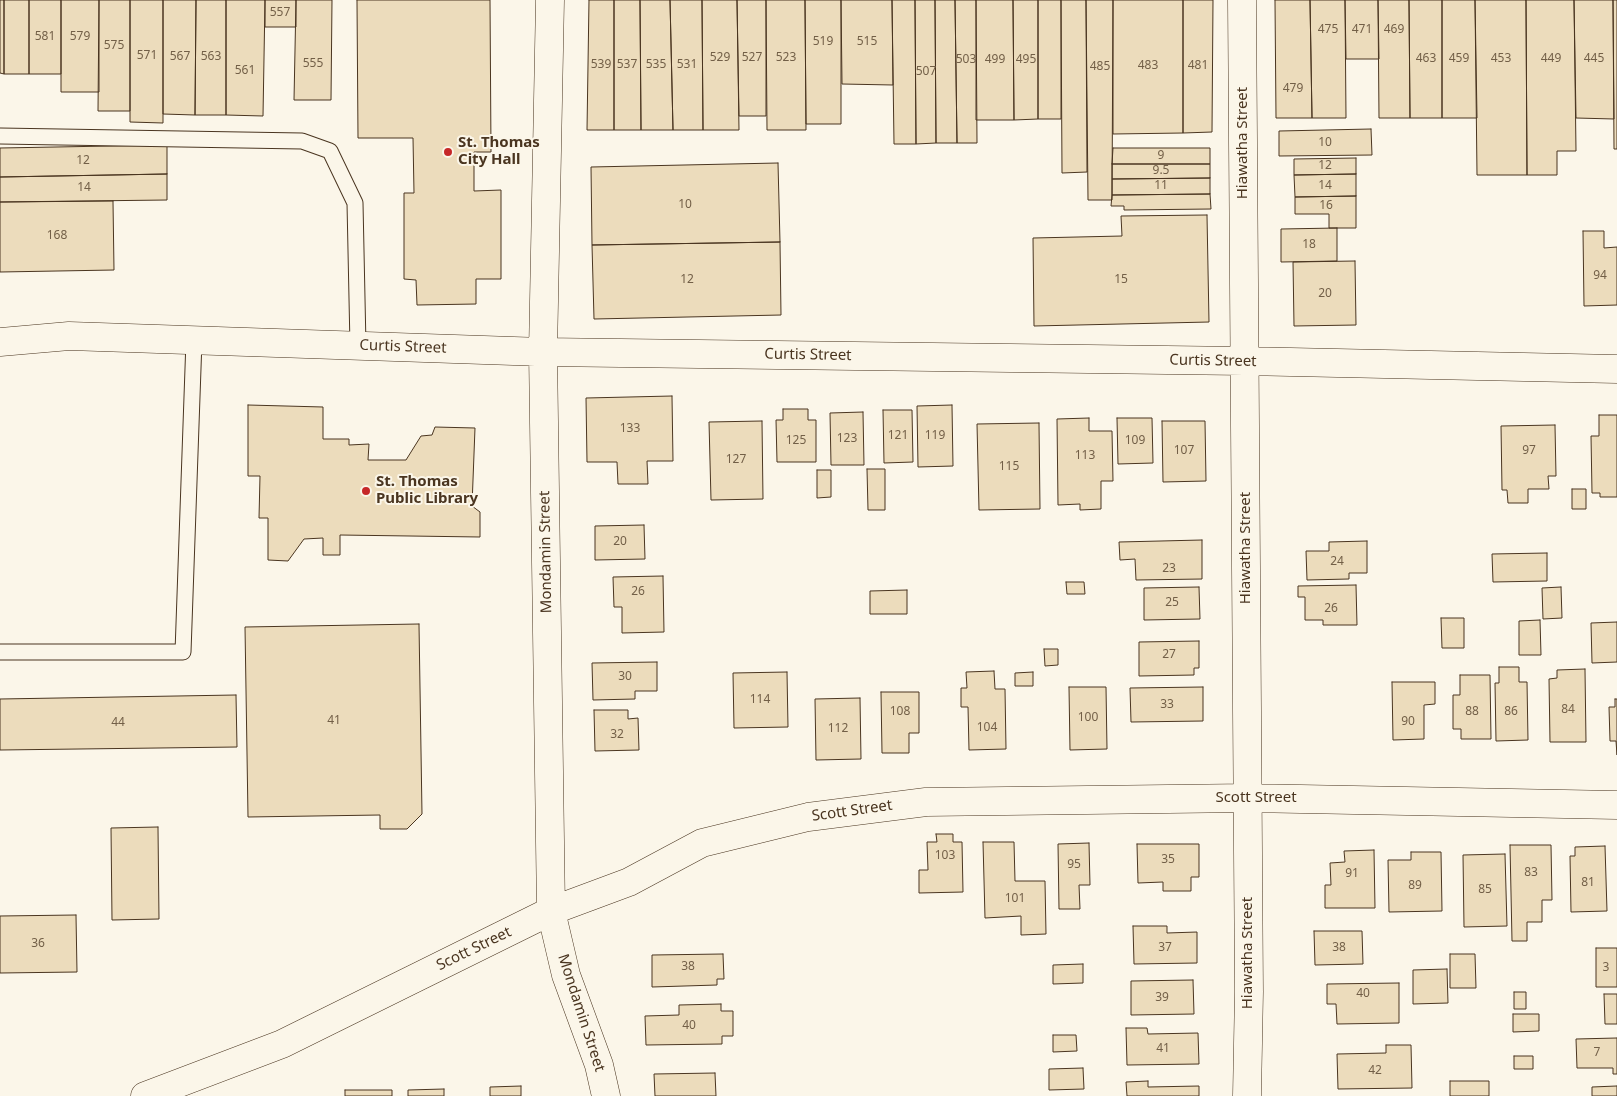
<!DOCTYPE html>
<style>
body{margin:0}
canvas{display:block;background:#fbf6e9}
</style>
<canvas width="1617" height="1096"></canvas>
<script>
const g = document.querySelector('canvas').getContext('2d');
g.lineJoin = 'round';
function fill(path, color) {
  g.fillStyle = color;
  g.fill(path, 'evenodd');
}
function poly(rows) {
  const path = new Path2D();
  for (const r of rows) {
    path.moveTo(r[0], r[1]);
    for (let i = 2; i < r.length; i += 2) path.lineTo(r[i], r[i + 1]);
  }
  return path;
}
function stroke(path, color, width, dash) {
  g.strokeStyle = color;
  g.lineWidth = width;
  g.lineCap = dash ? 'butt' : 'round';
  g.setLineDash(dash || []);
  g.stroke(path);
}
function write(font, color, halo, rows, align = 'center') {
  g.font = font + ' "Noto Sans",sans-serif';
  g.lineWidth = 4;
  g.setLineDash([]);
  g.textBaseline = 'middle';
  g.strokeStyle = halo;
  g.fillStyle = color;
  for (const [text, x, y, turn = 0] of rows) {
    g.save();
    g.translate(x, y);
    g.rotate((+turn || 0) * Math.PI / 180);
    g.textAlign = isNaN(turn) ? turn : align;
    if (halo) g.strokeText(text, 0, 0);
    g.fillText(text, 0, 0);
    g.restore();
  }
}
const building = poly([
 [0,0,4,0,4,74,0,73,0,0],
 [4,0,29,0,29,74,4,74,4,0],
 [29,0,61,0,61,74,29,74,29,0],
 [61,0,99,0,99,92,61,92,61,0],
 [99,0,130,0,130,111,98,111,99,0],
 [130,0,163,0,163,123,130,122,130,0],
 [163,0,196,0,195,115,163,114,163,0],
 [196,0,226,0,226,115,195,115,196,0],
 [226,0,265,0,263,116,226,115,226,0],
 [265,0,296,0,296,27,265,27,265,0],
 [296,0,332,0,331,100,294,100,296,0],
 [357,0,490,0,491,152,474,152,474,191,501,190,501,279,476,279,476,304,417,305,416,280,404,279,404,193,414,193,413,138,358,138,357,0],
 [589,0,614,0,614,130,587,130,589,0],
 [614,0,640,0,641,130,614,130,614,0],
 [640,0,670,0,673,130,641,130,640,0],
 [670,0,702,0,703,130,673,130,670,0],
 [702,0,737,0,739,130,703,130,702,0],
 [737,0,766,0,766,116,739,116,737,0],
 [766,0,805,0,806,130,767,130,766,0],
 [805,0,841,0,841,124,806,124,805,0],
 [841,0,892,0,893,85,842,84,841,0],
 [892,0,915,0,916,144,894,144,892,0],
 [915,0,935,0,936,143,916,144,915,0],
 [935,0,955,0,957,143,936,143,935,0],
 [955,0,976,0,977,143,957,143,955,0],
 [976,0,1013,0,1014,120,976,120,976,0],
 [1013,0,1038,0,1038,119,1014,120,1013,0],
 [1038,0,1061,0,1061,119,1038,119,1038,0],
 [1061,0,1086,0,1087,172,1062,173,1061,0],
 [1086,0,1113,0,1112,200,1088,200,1086,0],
 [1113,0,1183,0,1183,133,1113,134,1113,0],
 [1183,0,1213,0,1212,132,1183,133,1183,0],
 [1275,0,1310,0,1312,118,1276,118,1275,0],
 [1310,0,1345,0,1346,118,1312,118,1310,0],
 [1345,0,1378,0,1379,59,1346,59,1345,0],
 [1378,0,1409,0,1410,118,1379,118,1378,0],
 [1409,0,1442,0,1442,118,1410,118,1409,0],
 [1442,0,1475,0,1477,118,1442,118,1442,0],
 [1475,0,1526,0,1527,175,1477,175,1475,0],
 [1526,0,1574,0,1576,151,1557,151,1557,175,1527,175,1526,0],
 [1574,0,1613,0,1614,119,1576,118,1574,0],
 [1613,0,1617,0,1617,149,1614,149,1613,0],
 [1371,129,1372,155,1279,156,1279,131,1371,129],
 [167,145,167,174,0,177,0,148,167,145],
 [1113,148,1210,148,1210,164,1112,164,1113,148],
 [1356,158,1356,174,1294,175,1294,159,1356,158],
 [778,163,780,242,592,245,591,167,778,163],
 [1112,164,1210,164,1210,178,1112,179,1112,164],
 [167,174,167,200,0,202,0,177,167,174],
 [1356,174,1356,196,1295,197,1294,175,1356,174],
 [1210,178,1210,194,1112,195,1112,179,1210,178],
 [1210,194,1211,209,1124,210,1124,206,1111,206,1112,195,1210,194],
 [1356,196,1356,228,1329,228,1329,214,1295,214,1295,197,1356,196],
 [113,201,114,270,0,272,0,202,113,201],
 [1207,215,1209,322,1034,326,1033,238,1122,236,1121,216,1207,215],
 [1337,228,1337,261,1281,262,1281,229,1337,228],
 [1583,231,1604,231,1604,248,1617,247,1617,305,1584,306,1583,231],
 [780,242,781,315,594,319,592,245,780,242],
 [1355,261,1356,325,1294,326,1293,262,1355,261],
 [672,396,673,461,647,461,648,484,618,484,617,462,587,462,586,398,672,396],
 [248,405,323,407,323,439,349,439,349,445,369,444,368,460,406,460,421,436,432,435,435,427,475,428,472,506,480,512,480,537,340,535,340,555,323,555,323,538,304,539,288,561,268,560,268,518,259,518,260,476,248,476,248,405],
 [952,405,953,466,918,467,917,406,952,405],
 [783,409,808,409,808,420,816,420,816,462,777,462,776,420,783,420,783,409],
 [883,410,912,410,913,462,884,463,883,410],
 [863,412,864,465,831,465,830,413,863,412],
 [1599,415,1617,415,1617,497,1600,497,1600,493,1592,493,1591,436,1599,436,1599,415],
 [1089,418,1089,431,1112,431,1113,481,1101,481,1101,509,1080,510,1080,504,1058,505,1057,419,1089,418],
 [1117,418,1152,418,1153,463,1118,464,1117,418],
 [762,421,763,499,711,500,709,422,762,421],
 [1162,421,1205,421,1206,481,1163,482,1162,421],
 [1039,423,1040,509,979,510,977,424,1039,423],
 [1555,425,1556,476,1548,476,1549,489,1528,489,1528,503,1508,503,1507,490,1502,490,1501,426,1555,425],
 [867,469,885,469,885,510,868,510,867,469],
 [817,470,831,470,831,497,817,498,817,470],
 [1572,489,1586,489,1586,509,1572,509,1572,489],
 [644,525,645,559,595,560,595,526,644,525],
 [1202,540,1202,579,1136,580,1135,559,1120,560,1119,542,1202,540],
 [1367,541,1367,573,1349,573,1349,579,1307,580,1306,551,1329,551,1329,542,1367,541],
 [1547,553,1547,581,1493,582,1492,554,1547,553],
 [663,576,664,632,622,633,622,607,614,607,613,577,663,576],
 [1066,582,1084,582,1085,594,1067,594,1066,582],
 [1356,585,1357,625,1323,625,1323,620,1305,620,1305,597,1298,597,1298,586,1356,585],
 [1199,587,1200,619,1144,620,1144,588,1199,587],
 [1561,587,1562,618,1543,619,1542,588,1561,587],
 [907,590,907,614,870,614,870,591,907,590],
 [1441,618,1464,618,1464,648,1442,648,1441,618],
 [1540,620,1541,655,1519,655,1519,621,1540,620],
 [1617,622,1617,662,1592,663,1591,623,1617,622],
 [419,624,422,814,407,829,380,829,380,815,248,817,245,627,419,624],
 [1199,641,1199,668,1194,668,1194,675,1139,676,1139,642,1199,641],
 [1044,649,1058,649,1058,665,1045,666,1044,649],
 [657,662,657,691,635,691,635,699,593,700,592,663,657,662],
 [1499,667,1519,667,1519,682,1527,682,1528,740,1496,741,1495,683,1499,683,1499,667],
 [1585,669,1586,742,1550,742,1549,679,1557,678,1557,670,1585,669],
 [994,671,995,689,1005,689,1006,749,969,750,968,707,961,707,961,688,967,688,966,672,994,671],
 [787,672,788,727,734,728,733,673,787,672],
 [1033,672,1033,686,1015,686,1015,673,1033,672],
 [1460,675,1490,675,1491,739,1461,739,1461,729,1453,729,1453,695,1460,695,1460,675],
 [1392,682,1435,682,1435,704,1424,705,1424,739,1393,740,1392,682],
 [1069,687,1106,687,1107,749,1070,750,1069,687],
 [1203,687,1203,721,1131,722,1130,688,1203,687],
 [881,692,919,692,919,733,909,733,909,753,882,753,881,692],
 [236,695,237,747,0,750,0,699,236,695],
 [860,698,861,759,816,760,815,699,860,698],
 [1615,699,1617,699,1617,755,1616,741,1610,741,1609,707,1615,707,1615,699],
 [594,710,628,710,628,719,638,718,639,750,595,751,594,710],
 [158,827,159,919,112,920,111,828,158,827],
 [936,834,953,834,953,842,962,842,963,892,919,893,919,870,928,870,927,842,937,842,936,834],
 [983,842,1014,842,1015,881,1045,881,1046,934,1021,935,1021,916,985,918,983,842],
 [1089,843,1090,885,1079,885,1080,909,1059,909,1058,844,1089,843],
 [1137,844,1199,844,1199,877,1191,877,1191,891,1163,891,1163,882,1138,883,1137,844],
 [1510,845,1551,845,1552,900,1542,900,1542,922,1527,922,1527,941,1512,941,1510,845],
 [1605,846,1607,911,1571,912,1570,856,1575,856,1575,847,1605,846],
 [1374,850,1375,908,1325,908,1325,885,1331,885,1330,863,1345,862,1344,851,1374,850],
 [1411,852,1441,852,1442,911,1389,912,1388,860,1411,860,1411,852],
 [1505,854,1507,926,1464,927,1463,855,1505,854],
 [76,915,77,972,0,973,0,916,76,915],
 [1133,926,1167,926,1167,933,1197,932,1197,963,1134,964,1133,926],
 [1314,931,1362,931,1363,964,1315,965,1314,931],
 [1596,948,1617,948,1617,987,1596,987,1596,948],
 [723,954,724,979,717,979,717,985,652,987,652,955,723,954],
 [1450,954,1475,954,1476,988,1450,988,1450,954],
 [1083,964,1083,983,1053,984,1053,965,1083,964],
 [1447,969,1448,1003,1413,1004,1413,970,1447,969],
 [1193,980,1194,1014,1131,1015,1131,981,1193,980],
 [1399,983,1399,1023,1337,1024,1336,1004,1327,1004,1327,984,1399,983],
 [1514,992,1526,992,1526,1009,1514,1009,1514,992],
 [1604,994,1617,994,1617,1024,1605,1024,1604,994],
 [721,1004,721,1011,733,1011,733,1036,722,1036,722,1044,646,1045,645,1016,679,1015,679,1005,721,1004],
 [1513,1014,1539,1014,1539,1031,1513,1032,1513,1014],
 [1126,1028,1147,1028,1148,1034,1198,1033,1199,1064,1127,1065,1126,1028],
 [1053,1035,1076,1035,1077,1051,1053,1052,1053,1035],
 [1617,1038,1617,1074,1613,1074,1613,1068,1577,1068,1576,1039,1617,1038],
 [1386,1045,1411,1045,1412,1088,1338,1089,1337,1054,1386,1053,1386,1045],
 [1514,1056,1533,1056,1533,1069,1514,1069,1514,1056],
 [1083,1068,1084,1089,1049,1090,1049,1069,1083,1068],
 [715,1073,716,1096,655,1096,654,1074,715,1073],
 [1148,1081,1148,1087,1199,1086,1199,1096,1127,1096,1126,1082,1148,1081],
 [1450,1081,1489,1081,1489,1096,1450,1096,1450,1081],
 [521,1086,521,1096,490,1096,490,1087,521,1086],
 [1617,1086,1617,1096,1592,1096,1592,1087,1617,1086],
 [444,1089,444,1096,408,1096,408,1090,444,1089],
 [345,1090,392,1090,392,1096,345,1096,345,1090]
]);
const lane = poly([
 [0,136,302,141,330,151,355,203,358,346],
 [0,652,183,652,194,340]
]);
const street = poly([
 [550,0,543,352,551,911,566,975,599,1065,606,1096],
 [1242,0,1249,991,1247,1096],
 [0,342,69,336,543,352,1244,361,1617,369],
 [145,1096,282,1044,551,911,629,882,702,843,808,817,926,802,1248,798,1617,805]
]);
const markers = [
 [448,152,5,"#c62828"],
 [366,491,5,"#c62828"]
];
const numberNames = [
 ["557",280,13],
 ["475",1328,30],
 ["471",1362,30],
 ["469",1394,30],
 ["581",45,37],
 ["579",80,37],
 ["519",823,42],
 ["515",867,42],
 ["575",114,46],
 ["571",147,56],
 ["567",180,57],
 ["563",211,57],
 ["529",720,58],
 ["527",752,58],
 ["523",786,58],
 ["463",1426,59],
 ["459",1459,59],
 ["453",1501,59],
 ["449",1551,59],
 ["445",1594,59],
 ["503",966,60],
 ["499",995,60],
 ["495",1026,60],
 ["555",313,64],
 ["539",601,65],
 ["537",627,65],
 ["535",656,65],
 ["531",687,65],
 ["483",1148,66],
 ["481",1198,66],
 ["485",1100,67],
 ["561",245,71],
 ["507",926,72],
 ["479",1293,89],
 ["10",1325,143],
 ["9",1161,156],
 ["12",83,161],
 ["12",1325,166],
 ["9.5",1161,171],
 ["11",1161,186],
 ["14",1325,186],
 ["14",84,188],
 ["10",685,205],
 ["16",1326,206],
 ["168",57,236],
 ["18",1309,245],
 ["94",1600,276],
 ["12",687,280],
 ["15",1121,280],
 ["20",1325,294],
 ["133",630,429],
 ["121",898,436],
 ["119",935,436],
 ["123",847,439],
 ["125",796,441],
 ["109",1135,441],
 ["107",1184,451],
 ["97",1529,451],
 ["113",1085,456],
 ["127",736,460],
 ["115",1009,467],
 ["20",620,542],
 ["24",1337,562],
 ["23",1169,569],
 ["26",638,592],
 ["25",1172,603],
 ["26",1331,609],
 ["27",1169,655],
 ["30",625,677],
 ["114",760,700],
 ["33",1167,705],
 ["84",1568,710],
 ["108",900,712],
 ["88",1472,712],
 ["86",1511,712],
 ["100",1088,718],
 ["41",334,721],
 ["90",1408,722],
 ["44",118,723],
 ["104",987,728],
 ["112",838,729],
 ["32",617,735],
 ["103",945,856],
 ["35",1168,860],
 ["95",1074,865],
 ["83",1531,873],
 ["91",1352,874],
 ["81",1588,883],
 ["89",1415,886],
 ["85",1485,890],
 ["101",1015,899],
 ["36",38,944],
 ["37",1165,948],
 ["38",1339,948],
 ["38",688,967],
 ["3",1606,968],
 ["40",1363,994],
 ["39",1162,998],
 ["40",689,1026],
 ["41",1163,1049],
 ["7",1597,1053],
 ["42",1375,1071]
];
const poiNames = [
 ["St. Thomas",458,143],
 ["City Hall",458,160],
 ["St. Thomas",376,482],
 ["Public Library",376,499]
];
const streetNames = [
 ["Hiawatha Street",1243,143,-90],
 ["Curtis Street",403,347,2],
 ["Curtis Street",808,355,1],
 ["Curtis Street",1213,361,1],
 ["Hiawatha Street",1246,548,-90],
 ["Mondamin Street",546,552,-91],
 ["Scott Street",1256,798],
 ["Scott Street",852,811,-8],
 ["Scott Street",474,949,-26],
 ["Hiawatha Street",1248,953,-90],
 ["Mondamin Street",581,1013,72]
];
fill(building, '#ecdcbc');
stroke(building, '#4a3520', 1);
stroke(lane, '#4a3520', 17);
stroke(street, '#4a3520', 29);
stroke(lane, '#fbf6e9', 15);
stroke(street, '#fbf6e9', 28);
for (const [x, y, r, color] of markers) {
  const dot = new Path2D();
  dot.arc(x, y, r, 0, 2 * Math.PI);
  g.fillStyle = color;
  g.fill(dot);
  stroke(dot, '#fbf6e9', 2);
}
write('12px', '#725f47', null, numberNames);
write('bold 15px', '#4a3520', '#fbf6e9', poiNames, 'left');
write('15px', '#4a3520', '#fbf6e9', streetNames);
</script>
